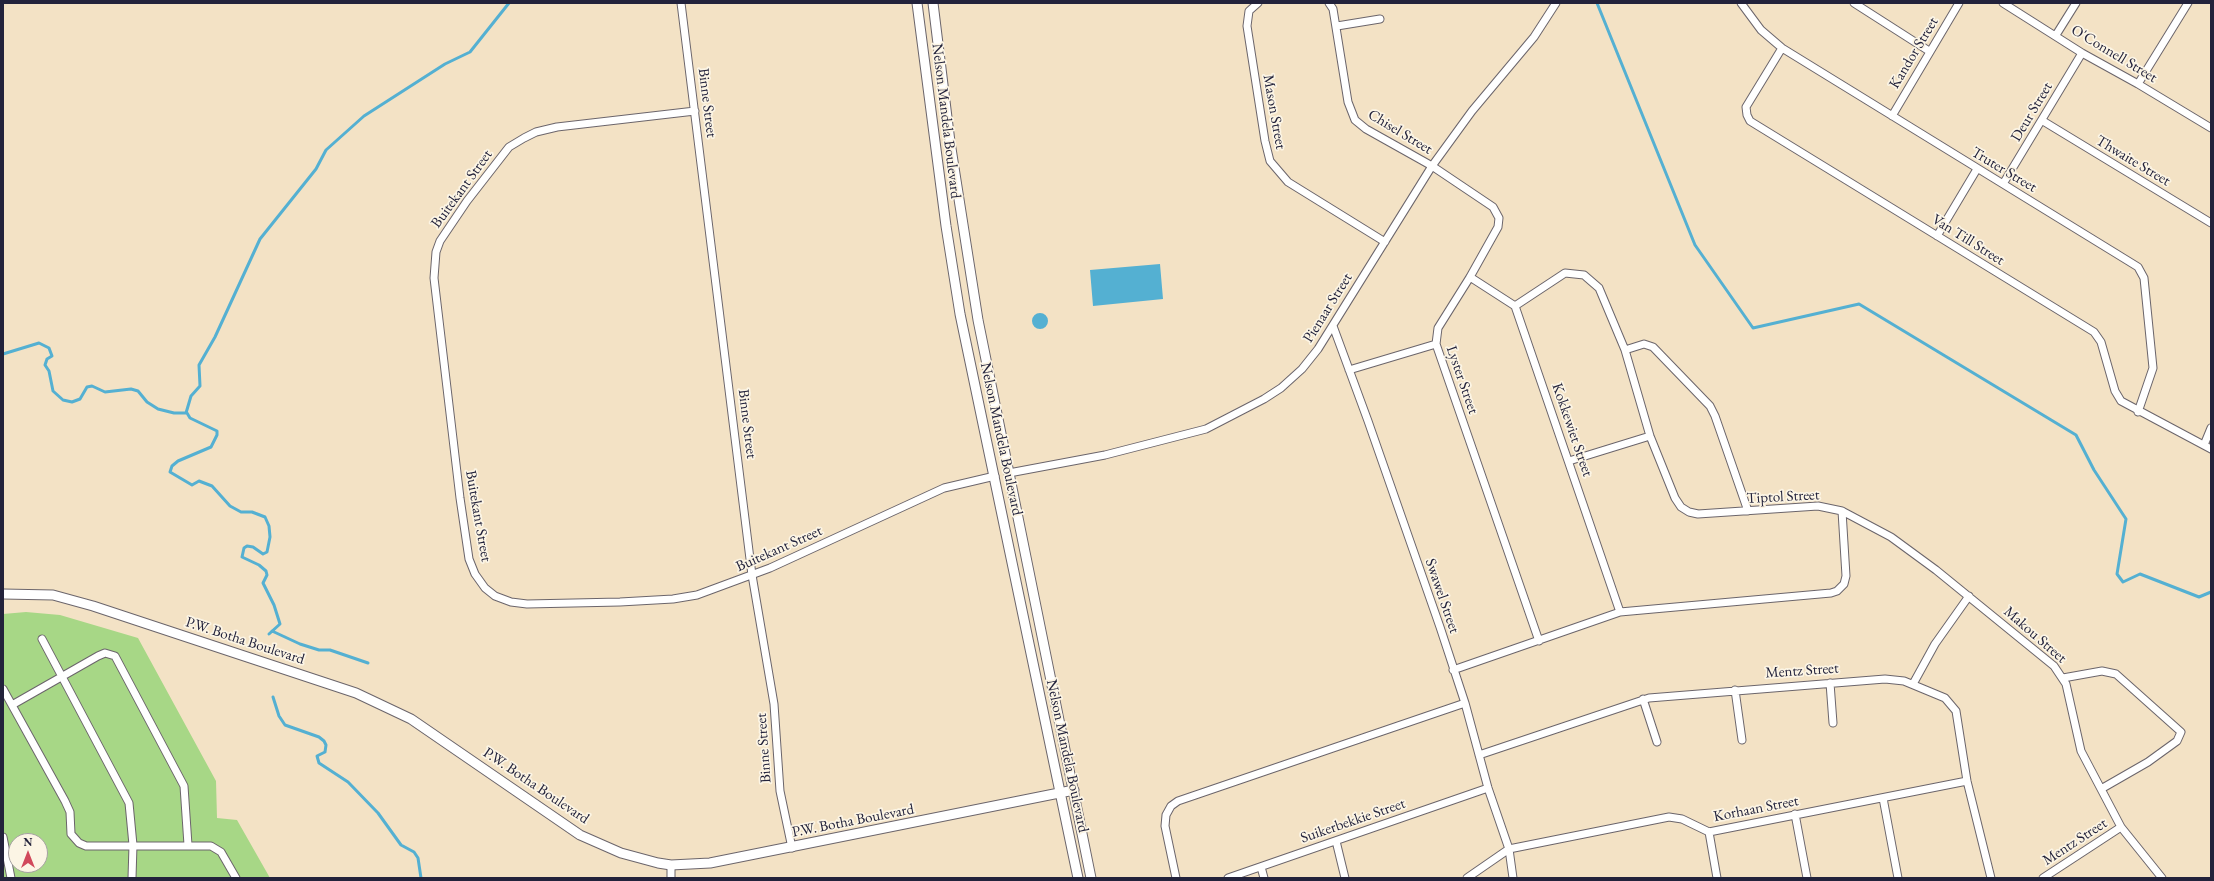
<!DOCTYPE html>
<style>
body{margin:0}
#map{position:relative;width:2214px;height:881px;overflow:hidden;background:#f3e2c5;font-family:"EB Garamond",serif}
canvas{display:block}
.frame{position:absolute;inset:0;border:4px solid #22223b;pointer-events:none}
.north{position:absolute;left:8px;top:833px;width:40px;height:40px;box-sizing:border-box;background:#fcf5e5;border:1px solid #a5a1a1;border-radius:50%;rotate:0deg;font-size:11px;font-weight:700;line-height:16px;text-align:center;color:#22223b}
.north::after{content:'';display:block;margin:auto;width:14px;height:18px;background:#d1495b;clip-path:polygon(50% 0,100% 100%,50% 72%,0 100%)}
</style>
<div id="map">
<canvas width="2214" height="881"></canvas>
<div class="frame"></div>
<div class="north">N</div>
</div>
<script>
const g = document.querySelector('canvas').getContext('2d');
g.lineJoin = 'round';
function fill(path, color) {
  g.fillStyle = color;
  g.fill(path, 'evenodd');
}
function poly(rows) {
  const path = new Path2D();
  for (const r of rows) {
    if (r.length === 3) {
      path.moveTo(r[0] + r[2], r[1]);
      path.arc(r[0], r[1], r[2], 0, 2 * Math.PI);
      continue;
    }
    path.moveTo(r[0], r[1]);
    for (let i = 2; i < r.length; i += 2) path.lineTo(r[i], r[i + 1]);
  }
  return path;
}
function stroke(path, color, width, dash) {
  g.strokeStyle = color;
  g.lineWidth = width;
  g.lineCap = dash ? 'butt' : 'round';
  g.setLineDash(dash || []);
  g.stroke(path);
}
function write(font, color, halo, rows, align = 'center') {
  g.font = font + ' "EB Garamond",serif';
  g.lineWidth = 3.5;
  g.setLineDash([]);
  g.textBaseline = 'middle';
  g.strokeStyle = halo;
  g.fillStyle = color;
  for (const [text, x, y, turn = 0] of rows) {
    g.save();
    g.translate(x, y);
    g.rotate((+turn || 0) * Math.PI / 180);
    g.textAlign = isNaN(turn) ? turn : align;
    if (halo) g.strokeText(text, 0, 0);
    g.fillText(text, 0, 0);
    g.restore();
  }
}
const green = poly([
 [26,612,60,615,138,638,216,781,217,818,237,820,270,878,3,878,3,614],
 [16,841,40,841,40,865,16,865]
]);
const water = poly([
 [1160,264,1163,299,1093,306,1090,270],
 [1040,321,8]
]);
const stream = poly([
 [1597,3,1695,245,1753,328,1859,304,2076,435,2094,470,2126,519,2117,574,2123,582,2140,574,2199,597,2211,592],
 [3,354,39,343,49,348,52,356,47,359,45,365,49,371,53,391,63,400,72,402,80,399,87,387,92,386,105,392,131,389,138,391,147,402,158,409,174,413,187,413,190,418,217,431,217,435,211,447,178,461,172,466,170,472,192,485,199,481,212,486,230,506,241,512,252,512,265,517,269,526,270,537,267,552,263,554,253,547,247,546,244,548,242,557,259,565,266,571,267,575,263,583,274,605,280,624,269,634],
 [186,413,191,396,200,386,199,365,215,337,260,239,316,169,326,150,364,116,445,64,470,52,509,3],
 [272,631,300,644,319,650,330,650,368,663],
 [273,697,279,716,285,725,319,737,324,741,326,745,325,752,317,756,319,763,348,782,378,813,401,845,414,852,418,858,421,878]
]);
const minor = poly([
 [681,3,752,575,774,704,780,791,792,848],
 [1258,3,1249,11,1247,26,1265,141,1270,161,1288,182,1385,242],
 [1329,3,1333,9,1348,102,1355,120,1366,129,1432,166,1493,207,1499,218,1498,227,1470,277,1438,328,1436,344,1539,641],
 [1741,3,1761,30,1782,48,2138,267,2144,278,2153,368,2138,412],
 [1854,3,1929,51],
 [2003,3,2082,53,2138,84,2211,128],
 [1337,26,1380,19],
 [2056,35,2076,3],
 [1782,48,1746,107,1747,115,1750,121,2094,332,2101,342,2115,391,2121,401,2211,449],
 [2138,84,2188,3],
 [695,111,557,127,536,132,524,138,509,147,467,201,440,241,436,252,434,278,460,498,469,559,475,574,485,588,495,596,511,602,527,604,620,602,673,599,697,595,770,568,944,488,995,476],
 [1892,116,1959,3],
 [2043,121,2211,223],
 [2003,184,2082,53],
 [1937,236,1977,169],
 [1470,277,1515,306,1620,612],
 [1515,306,1565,273,1584,275,1599,288,1625,350,1650,436,1675,498,1681,507,1689,512,1698,514,1818,506,1842,511,1891,537,1936,570,2054,666,2066,684,2081,751,2121,827,2162,878],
 [1333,326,1368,421,1440,627,1465,703,1488,788,1509,849,1513,878],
 [1625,350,1644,344,1653,347,1710,406,1715,416,1748,511],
 [1349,370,1436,344],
 [2204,445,2211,428],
 [1569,461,1650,436],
 [1009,473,1105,455,1206,429,1264,399,1281,388,1302,369,1318,349,1432,166,1472,111,1534,37,1556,3],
 [42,639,129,803,133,845,132,878],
 [1453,670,1620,612,1831,593,1837,591,1844,584,1846,576,1842,511],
 [2063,678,2102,671,2116,674,2181,732,2177,741,2148,762,2101,789],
 [1830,683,1833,723],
 [1913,684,1935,644,1969,596],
 [3,689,65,801,70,812,71,834,79,843,86,846,211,846,221,852,236,878],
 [1735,690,1742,740],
 [1643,699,1657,742],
 [12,705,98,656,105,653,115,656,184,786,188,845],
 [1479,755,1649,698,1885,679,1904,681,1945,698,1956,711,1967,781,1991,878],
 [1883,798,1898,878],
 [1795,814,1807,878],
 [1709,832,1717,878],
 [3,837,11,878],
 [1336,841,1345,878],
 [671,865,671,878],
 [1261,867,1264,878],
 [1176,878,1165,826,1166,815,1171,806,1178,801,1465,703],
 [1228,878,1488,788],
 [1467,878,1509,849,1669,817,1682,819,1709,832,1967,781],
 [2043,878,2121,827]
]);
const tertiary = poly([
 [917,3,946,226,960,314,1078,878],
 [933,3,950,142,978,320,1091,878],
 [3,594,53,595,93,606,356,693,411,719,580,835,621,853,658,863,671,865,710,863,1074,790]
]);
const streetNames = [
 ["Kandor Street",1914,53,-59],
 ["O'Connell Street",2114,54,31],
 ["Binne Street",707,103,83],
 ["Mason Street",1274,112,80],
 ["Deur Street",2032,112,-59],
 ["Nelson Mandela Boulevard",946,121,83],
 ["Chisel Street",1400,132,31],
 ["Thwaite Street",2133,161,31],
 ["Truter Street",2004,170,31],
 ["Buitekant Street",462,189,-54],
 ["Van Till Street",1968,240,32],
 ["Pienaar Street",1328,308,-58],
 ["Lyster Street",1462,380,71],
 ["Binne Street",747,424,83],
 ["Kokkewiet Street",1572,430,71],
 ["Nelson Mandela Boulevard",1001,439,78],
 ["Tiptol Street",1783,497,-3],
 ["Buitekant Street",478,516,80],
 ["Buitekant Street",779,549,-24],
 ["Swawel Street",1442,596,71],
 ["Makou Street",2035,635,41],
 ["P.W. Botha Boulevard",245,641,18],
 ["Mentz Street",1802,671,-4],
 ["Binne Street",764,748,-94],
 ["Nelson Mandela Boulevard",1067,756,78],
 ["P.W. Botha Boulevard",536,786,34],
 ["Korhaan Street",1756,809,-11],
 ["P.W. Botha Boulevard",853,821,-11],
 ["Suikerbekkie Street",1353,821,-19],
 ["Mentz Street",2075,842,-33]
];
fill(green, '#a7d786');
fill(water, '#54b0d2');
stroke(stream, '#54b0d2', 3);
stroke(minor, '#6b656b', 9);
stroke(tertiary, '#6b656b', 11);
stroke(minor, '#fff', 7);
stroke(tertiary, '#fff', 9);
write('15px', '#22223b', '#fcf5e5', streetNames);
</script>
